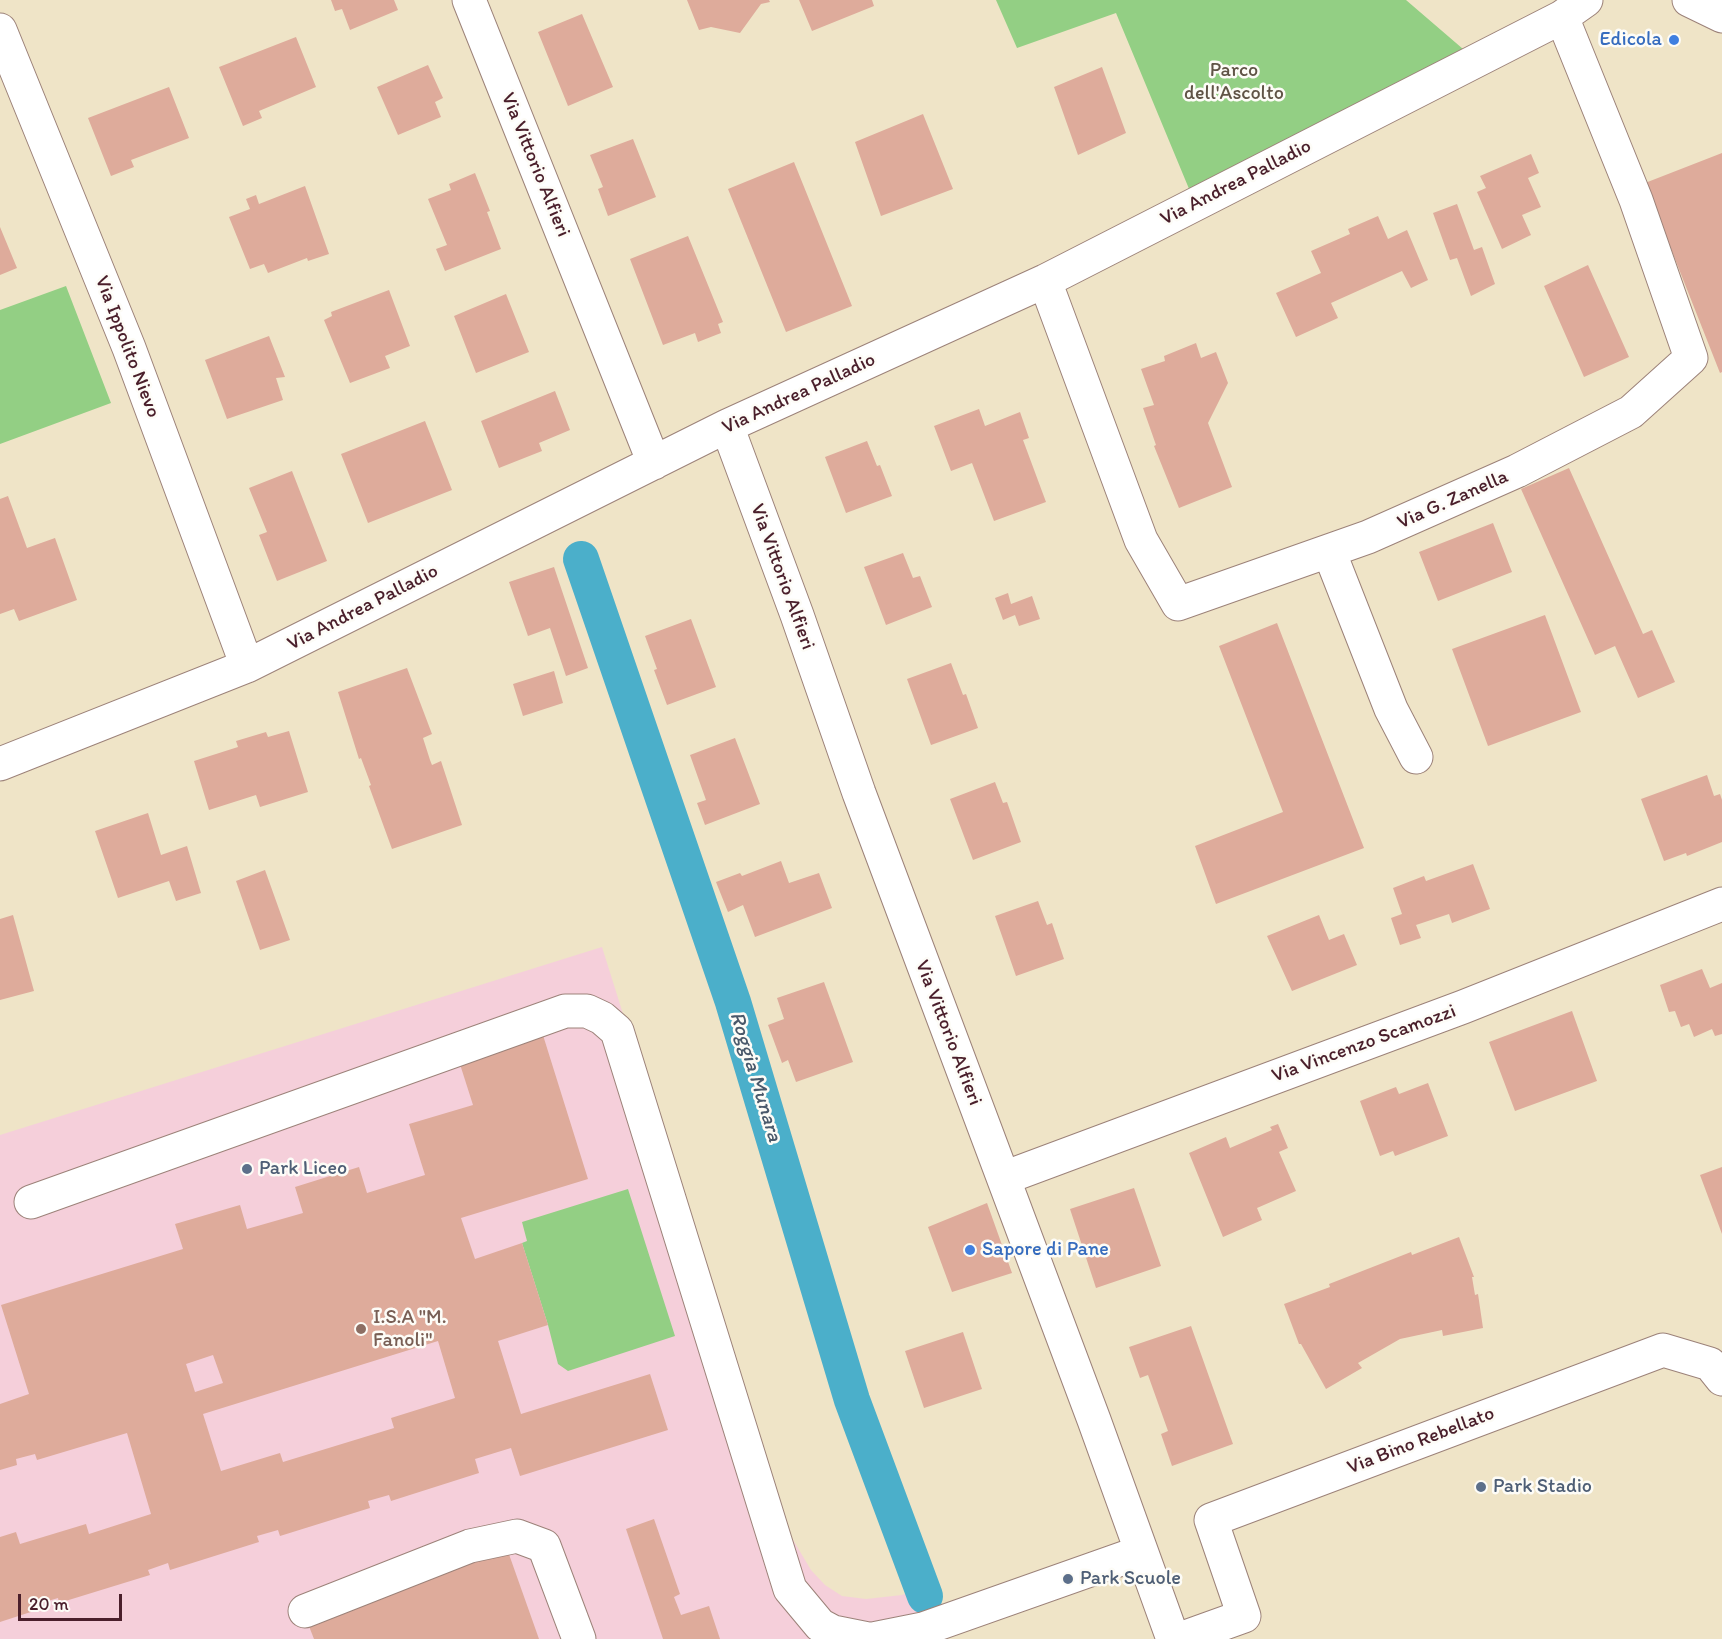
<!DOCTYPE html>
<style>
body{margin:0}
#map{position:relative;width:1722px;height:1639px;overflow:hidden;background:#efe4c7;font-family:Itim,sans-serif}
canvas{display:block}
.scale{position:absolute;left:18px;top:1594px;width:104px;height:27px;box-sizing:border-box;border:3px solid #4a1f2b;border-top:0;padding-left:8px;font-size:18px;line-height:21px;white-space:nowrap;color:#4a1f2b;-webkit-text-stroke:4px #fdfcf7;paint-order:stroke}
</style>
<div id="map">
<canvas width="1722" height="1639"></canvas>
<div class="scale">20 m</div>
</div>
<script>
const g = document.querySelector('canvas').getContext('2d');
g.lineJoin = 'round';
function fill(path, color) {
  g.fillStyle = color;
  g.fill(path, 'evenodd');
}
function poly(rows) {
  const path = new Path2D();
  for (const r of rows) {
    path.moveTo(r[0], r[1]);
    for (let i = 2; i < r.length; i += 2) path.lineTo(r[i], r[i + 1]);
  }
  return path;
}
function stroke(path, color, width, dash) {
  g.strokeStyle = color;
  g.lineWidth = width;
  g.lineCap = dash ? 'butt' : 'round';
  g.setLineDash(dash || []);
  g.stroke(path);
}
function write(font, color, halo, rows, align = 'center') {
  g.font = font + ' Itim,sans-serif';
  g.lineWidth = 5;
  g.setLineDash([]);
  g.textBaseline = 'middle';
  g.strokeStyle = halo;
  g.fillStyle = color;
  for (const [text, x, y, turn = 0] of rows) {
    g.save();
    g.translate(x, y);
    g.rotate((+turn || 0) * Math.PI / 180);
    g.textAlign = isNaN(turn) ? turn : align;
    if (halo) g.strokeText(text, 0, 0);
    g.fillText(text, 0, 0);
    g.restore();
  }
}
const built = poly([
 [602,947,783,1523,811,1570,825,1585,842,1596,866,1599,902,1595,910,1592,928,1639,0,1639,0,1135]
]);
const green = poly([
 [996,0,1406,0,1470,55,1192,196,1116,13,1017,48],
 [66,286,111,403,0,444,0,310],
 [628,1189,675,1336,568,1371,558,1364,548,1325,522,1243,527,1241,522,1222]
]);
const canal = poly([
 [581,559,733,1002,852,1400,925,1596]
]);
const building = poly([
 [331,0,394,0,398,10,350,30,342,9,335,11],
 [687,0,769,0,770,2,761,4,740,33,711,27,699,30],
 [799,0,872,0,874,6,812,31],
 [582,14,613,87,568,106,538,32],
 [296,37,316,87,259,111,262,118,243,126,219,67],
 [428,65,443,98,435,102,441,117,398,135,377,87],
 [1102,67,1126,133,1078,155,1054,87],
 [169,87,189,138,131,160,134,167,111,176,88,118],
 [923,114,953,189,881,216,855,142],
 [633,139,656,197,608,216,598,189,603,187,590,155],
 [1722,153,1722,372,1720,373,1645,183],
 [1531,154,1539,173,1528,178,1541,207,1522,215,1531,235,1502,249,1477,192,1486,188,1480,176],
 [794,162,852,306,786,332,728,189],
 [475,173,490,211,487,212,501,249,445,271,436,249,447,245,428,199,451,190,449,184],
 [305,186,329,254,308,261,307,258,268,273,264,264,250,269,229,217,250,209,246,199,256,195,259,204],
 [1457,204,1474,250,1482,247,1495,284,1471,296,1457,258,1450,260,1433,213],
 [1378,216,1388,239,1407,230,1428,280,1411,288,1402,271,1331,303,1338,318,1296,337,1276,293,1321,273,1311,251,1350,234,1348,229],
 [0,227,17,268,0,275],
 [688,236,723,322,718,324,721,333,698,342,695,333,663,345,630,259],
 [1588,265,1629,357,1584,377,1544,286],
 [389,290,410,346,385,356,390,368,350,383,324,320,332,316,331,312],
 [506,294,529,352,476,373,454,316],
 [269,336,285,377,276,378,283,400,227,419,205,360],
 [1196,343,1201,358,1216,352,1228,383,1208,423,1232,487,1179,508,1154,446,1156,445,1143,408,1154,405,1141,369,1165,361,1164,356],
 [555,391,570,430,539,443,542,451,499,468,481,421],
 [979,409,985,426,1020,412,1029,438,1023,440,1046,502,994,521,972,463,951,471,934,426],
 [425,421,452,490,368,523,341,454],
 [867,441,877,466,880,465,892,496,846,513,825,457],
 [1569,468,1643,634,1652,630,1675,682,1638,698,1615,646,1595,655,1521,489],
 [292,471,327,561,277,581,259,535,267,532,249,488],
 [8,496,27,548,55,538,77,600,19,621,14,609,0,614,0,499],
 [1493,523,1512,572,1438,601,1419,552],
 [903,553,913,578,920,576,932,607,886,625,864,567],
 [554,567,588,668,566,676,550,628,528,636,509,582],
 [1008,593,1011,604,1032,596,1040,619,1019,626,1015,615,1003,620,995,598],
 [1545,615,1581,712,1488,746,1452,649],
 [691,619,716,687,667,705,654,670,657,669,645,636],
 [1277,623,1364,848,1216,904,1195,846,1283,812,1219,646],
 [951,663,963,695,966,694,978,728,931,745,907,679],
 [407,668,432,734,423,738,430,760,432,765,441,761,462,825,392,849,369,786,371,785,361,758,359,759,338,692],
 [554,671,563,703,523,716,513,684],
 [289,731,308,792,260,807,256,795,209,810,194,761,238,747,236,741,266,732,268,737],
 [735,738,760,804,705,825,697,803,706,800,690,755],
 [1707,775,1714,796,1720,794,1722,800,1722,842,1687,856,1686,853,1664,861,1641,799],
 [995,782,1003,803,1007,802,1021,842,973,860,950,799],
 [148,813,161,855,187,846,201,893,176,901,169,881,118,898,95,831],
 [781,861,789,883,819,873,832,908,755,937,743,905,728,912,716,882,740,873,742,876],
 [1473,864,1490,909,1452,923,1449,914,1416,925,1421,938,1400,945,1391,918,1402,914,1393,888,1424,876,1426,881],
 [265,870,290,940,260,950,236,881],
 [1038,901,1047,925,1052,923,1064,959,1016,976,995,916],
 [13,915,34,991,0,1000,0,919],
 [1319,915,1329,940,1344,934,1357,965,1292,991,1267,936],
 [1702,969,1710,988,1722,983,1722,1034,1715,1036,1712,1029,1694,1037,1689,1024,1681,1027,1675,1011,1669,1012,1660,985],
 [824,982,853,1062,796,1082,788,1060,782,1063,768,1025,784,1019,777,998],
 [1572,1011,1597,1081,1515,1111,1489,1042],
 [542,1032,588,1179,461,1218,475,1259,522,1243,548,1325,498,1341,521,1414,650,1374,668,1430,520,1476,511,1448,475,1459,479,1473,391,1501,389,1495,368,1501,370,1508,280,1536,278,1530,257,1536,259,1542,170,1570,168,1563,148,1570,150,1575,59,1603,58,1598,38,1604,40,1609,0,1622,0,1537,16,1532,20,1544,86,1524,89,1534,151,1514,127,1433,37,1460,35,1454,16,1459,17,1465,0,1470,0,1404,29,1394,1,1305,183,1249,175,1224,240,1205,247,1229,303,1213,295,1187,359,1167,367,1193,425,1175,409,1124,473,1105,458,1058],
 [438,1341,455,1398,391,1418,394,1428,283,1462,280,1453,221,1471,203,1414],
 [213,1355,223,1383,195,1392,186,1364],
 [1428,1083,1448,1136,1395,1156,1393,1151,1380,1156,1360,1101,1396,1087,1399,1094],
 [1278,1124,1288,1148,1279,1152,1296,1191,1257,1208,1262,1220,1223,1237,1189,1153,1226,1137,1230,1148,1272,1130,1270,1127],
 [1722,1167,1722,1234,1700,1175],
 [1134,1188,1161,1266,1096,1288,1070,1209],
 [987,1203,1012,1273,952,1292,928,1227],
 [1459,1237,1474,1277,1472,1277,1475,1295,1478,1294,1483,1328,1443,1336,1442,1330,1400,1339,1358,1363,1362,1368,1326,1389,1301,1344,1299,1344,1284,1304,1330,1287,1329,1284,1411,1252,1412,1255],
 [1191,1326,1233,1444,1172,1466,1161,1434,1168,1431,1148,1375,1140,1378,1129,1347],
 [963,1332,982,1389,924,1408,905,1351],
 [654,1519,680,1594,674,1597,681,1615,709,1606,720,1639,663,1639,626,1529],
 [505,1543,539,1639,314,1639,305,1616]
]);
const minor = poly([
 [469,0,654,463],
 [1689,0,1722,16],
 [0,30,129,348,247,666],
 [1045,281,1141,540,1178,604,1368,537,1517,471,1631,412,1691,358,1636,200,1562,17],
 [727,426,797,615,859,793,1094,1420,1173,1639],
 [1329,551,1391,709,1416,757],
 [0,764,247,666,727,426,1045,281,1562,17,1586,0],
 [1004,1178,1463,1007,1722,904],
 [31,1202,565,1011,587,1011,602,1018,617,1031,790,1589,820,1625,833,1632,868,1639],
 [305,1611,470,1546,517,1536,544,1546,579,1639],
 [873,1639,923,1629,1141,1552],
 [1180,1639,1244,1616,1211,1520,1663,1350,1710,1364,1722,1379]
]);
const markers = [
 [1674,40,6,"#3f7fe0"],
 [247,1169,6,"#5c6f8a"],
 [970,1250,6,"#3f7fe0"],
 [361,1329,6,"#8d6e63"],
 [1481,1487,6,"#5c6f8a"],
 [1068,1579,6,"#5c6f8a"]
];
const shopNames = [
 ["Edicola",1662,40],
 ["Sapore di Pane",982,1250,"left"]
];
const parkNames = [
 ["Parco",1234,71],
 ["dell'Ascolto",1234,94]
];
const streetNames = [
 ["Via Vittorio Alfieri",535,165,68],
 ["Via Andrea Palladio",1236,183,-27],
 ["Via Ippolito Nievo",127,347,69],
 ["Via Andrea Palladio",799,394,-25],
 ["Via G. Zanella",1453,500,-24],
 ["Via Vittorio Alfieri",782,577,70],
 ["Via Andrea Palladio",363,608,-27],
 ["Via Vittorio Alfieri",948,1033,69],
 ["Via Vincenzo Scamozzi",1364,1044,-20],
 ["Via Bino Rebellato",1421,1441,-21]
];
const serviceNames = [
 ["Park Liceo",259,1169],
 ["Park Stadio",1493,1487],
 ["Park Scuole",1080,1579]
];
const educationNames = [
 ["I.S.A \"M.",373,1318],
 ["Fanoli\"",373,1341]
];
const waterNames = [
 ["Roggia Munara",755,1077,73]
];
fill(built, '#f5cfda');
fill(green, '#93cf84');
stroke(canal, '#4bafca', 36);
fill(building, '#deab9b');
stroke(minor, '#9c8279', 35);
stroke(minor, '#fff', 33);
for (const [x, y, r, color] of markers) {
  const dot = new Path2D();
  dot.arc(x, y, r, 0, 2 * Math.PI);
  g.fillStyle = color;
  g.fill(dot);
  stroke(dot, '#fdfcf7', 2);
}
write('20px', '#366cbe', '#fdfcf7', shopNames, 'right');
write('20px', '#605446', '#fdfcf7', parkNames);
write('20px', '#4a1f2b', '#fdfcf7', streetNames);
write('20px', '#4e5e75', '#fdfcf7', serviceNames, 'left');
write('20px', '#785e54', '#fdfcf7', educationNames, 'left');
write('italic 21px', '#4a596b', '#fdfcf7', waterNames);
</script>
